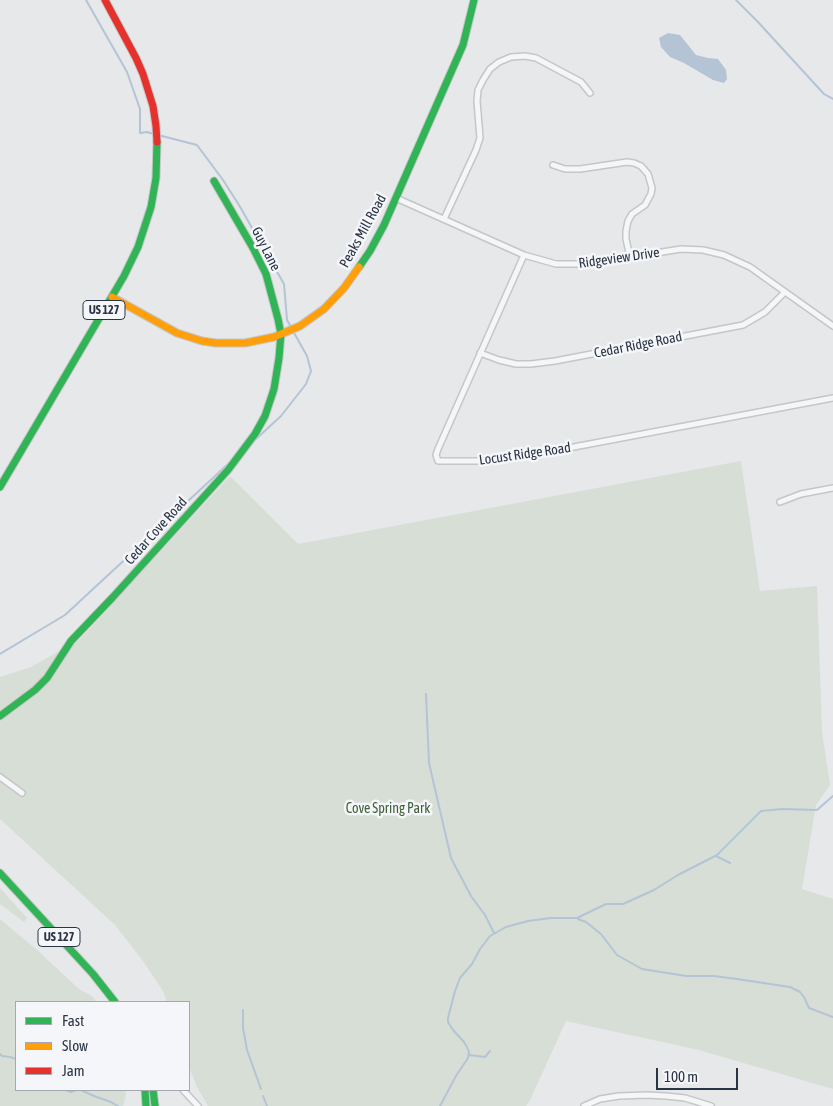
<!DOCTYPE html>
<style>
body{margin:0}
#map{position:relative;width:833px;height:1106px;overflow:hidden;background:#e6e8ea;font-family:"Asap Condensed",sans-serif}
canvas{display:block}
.legend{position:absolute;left:15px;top:1001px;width:175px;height:90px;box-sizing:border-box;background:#f4f6f9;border:1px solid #a4a8b1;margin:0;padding:6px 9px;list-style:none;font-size:15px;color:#2b3445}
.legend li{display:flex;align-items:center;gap:10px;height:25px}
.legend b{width:25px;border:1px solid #a4a8b1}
.scale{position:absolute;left:656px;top:1068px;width:82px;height:22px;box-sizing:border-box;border:2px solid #2b3445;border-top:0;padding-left:6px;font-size:15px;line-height:18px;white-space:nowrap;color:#2b3445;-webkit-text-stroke:4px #f4f6f9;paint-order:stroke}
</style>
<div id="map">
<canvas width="833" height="1106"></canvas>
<ul class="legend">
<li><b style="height:6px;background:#30b455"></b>Fast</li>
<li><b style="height:6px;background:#ff9f0a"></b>Slow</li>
<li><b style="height:6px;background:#e5322d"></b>Jam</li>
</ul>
<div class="scale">100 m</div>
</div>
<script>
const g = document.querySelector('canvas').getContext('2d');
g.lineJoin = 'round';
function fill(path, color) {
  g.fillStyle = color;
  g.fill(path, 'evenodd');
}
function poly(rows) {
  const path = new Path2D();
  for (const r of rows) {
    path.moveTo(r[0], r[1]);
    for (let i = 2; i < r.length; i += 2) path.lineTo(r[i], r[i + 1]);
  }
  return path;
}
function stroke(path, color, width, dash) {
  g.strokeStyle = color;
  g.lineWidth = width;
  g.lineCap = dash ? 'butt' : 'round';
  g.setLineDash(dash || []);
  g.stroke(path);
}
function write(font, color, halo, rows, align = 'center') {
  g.font = font + ' "Asap Condensed",sans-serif';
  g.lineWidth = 5;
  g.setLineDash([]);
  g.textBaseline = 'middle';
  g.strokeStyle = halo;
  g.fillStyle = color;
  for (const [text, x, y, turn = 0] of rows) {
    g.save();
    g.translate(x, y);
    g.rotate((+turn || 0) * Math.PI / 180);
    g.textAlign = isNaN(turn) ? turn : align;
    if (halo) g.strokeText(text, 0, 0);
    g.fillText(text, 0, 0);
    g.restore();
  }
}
const green = poly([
 [741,461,760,591,817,586,822,732,830,785,816,805,802,889,833,899,833,1089,699,1050,566,1021,530,1100,526,1106,208,1106,197,1087,189,1067,189,1002,167,1002,163,991,143,961,115,925,0,819,0,677,31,667,79,640,230,476,298,544],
 [0,888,27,918,24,922,0,904],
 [0,919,37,950,79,989,93,997,96,1002,16,1002,16,1090,125,1090,126,1094,123,1106,0,1106]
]);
const water = poly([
 [668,33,680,35,696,55,708,58,718,59,726,70,727,79,724,83,713,80,684,63,670,57,661,47,659,38]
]);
const stream = poly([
 [86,0,127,72,140,109,140,133,147,132,154,134],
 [736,0,758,22,824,94,833,99],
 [158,135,197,145,223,180,239,205,284,284,287,320,291,327],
 [256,439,281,416,306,384,311,371,307,356,293,331],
 [0,654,65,615,228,464],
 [426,694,429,763,451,858,471,896,485,915,494,933],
 [716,856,730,863],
 [578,919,586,922,601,934,617,955,642,969,686,976,714,976,737,979,790,987,800,992,804,997,809,1008,833,1017],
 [243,1010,243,1028,247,1050,261,1089],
 [0,1054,2,1056,10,1057,16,1059],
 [469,1055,485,1057,490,1051],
 [65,1090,71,1092,77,1090],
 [81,1090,94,1096,111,1102,118,1106],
 [263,1096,267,1106],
 [440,1106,456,1076,468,1058,469,1052,467,1047,464,1042,453,1030,448,1022,448,1018,455,991,460,978,472,964,480,949,490,936,506,927,528,921,551,918,577,918,606,904,623,904,654,890,678,875,717,855,761,811,782,809,817,810,833,796]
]);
const street = poly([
 [553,165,565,169,580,169,627,162,634,163,641,166,648,174,652,188,651,194,645,205,632,214,628,221,626,231,626,239,630,257],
 [396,198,524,255,556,264,588,264,681,249,703,250,724,255,750,267,833,326],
 [444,219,476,150,480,138,477,101,478,90,483,80,490,69,499,62,511,57,525,56,536,58,581,82,590,93],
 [524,255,438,449,436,455,438,461,492,461,558,450,833,398],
 [480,353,499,360,516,364,531,364,555,361,743,325,765,312,785,292],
 [780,502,801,494,833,488],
 [0,777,22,793],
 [183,1090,198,1106],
 [584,1106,600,1099,619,1096,646,1095,666,1096,685,1098,711,1106]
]);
const fast = poly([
 [359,267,370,251,384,225,463,45,474,0],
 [0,487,124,276,138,247,151,207,156,178,157,142],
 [0,716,35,690,47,678,71,641,113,597,228,470,255,434,265,416,274,389,279,358,281,334,278,319,266,274,253,248,214,181],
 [0,873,93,974,115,1002],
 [145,1090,146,1106],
 [153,1090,155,1106]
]);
const slow = poly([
 [112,297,177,333,202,341,216,343,245,343,274,337,300,326,324,309,344,288,359,267]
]);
const jam = poly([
 [105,0,136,58,143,74,153,106,156,126,157,142]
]);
const shields = [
 [104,310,42],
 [59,937,42]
];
const shieldNames = [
 ["US 127",104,310],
 ["US 127",59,937]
];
const streetNames = [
 ["Peaks Mill Road",363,231,-61],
 ["Guy Lane",266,249,63],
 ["Ridgeview Drive",619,258,-8],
 ["Cedar Ridge Road",638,345,-11],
 ["Locust Ridge Road",525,454,-8],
 ["Cedar Cove Road",156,531,-48]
];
const parkNames = [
 ["Cove Spring Park",388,809]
];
fill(green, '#d6ded6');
fill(water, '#b4c4d5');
stroke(stream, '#b4c4d5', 2);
stroke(street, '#c4c6c8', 8);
stroke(fast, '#c4c6c8', 9);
stroke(slow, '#c4c6c8', 9);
stroke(jam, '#c4c6c8', 9);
stroke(street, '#f5f6f7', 5);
stroke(fast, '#30b455', 7);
stroke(slow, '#ff9f0a', 7);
stroke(jam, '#e5322d', 7);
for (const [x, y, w] of shields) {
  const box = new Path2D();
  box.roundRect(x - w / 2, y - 9.5, w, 19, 4);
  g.fillStyle = '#f4f6f9';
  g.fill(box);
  stroke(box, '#2b3445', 1);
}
write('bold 12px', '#2b3445', null, shieldNames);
write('14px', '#2b3445', '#f4f6f9', streetNames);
write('14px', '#3f6138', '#f4f6f9', parkNames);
</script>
